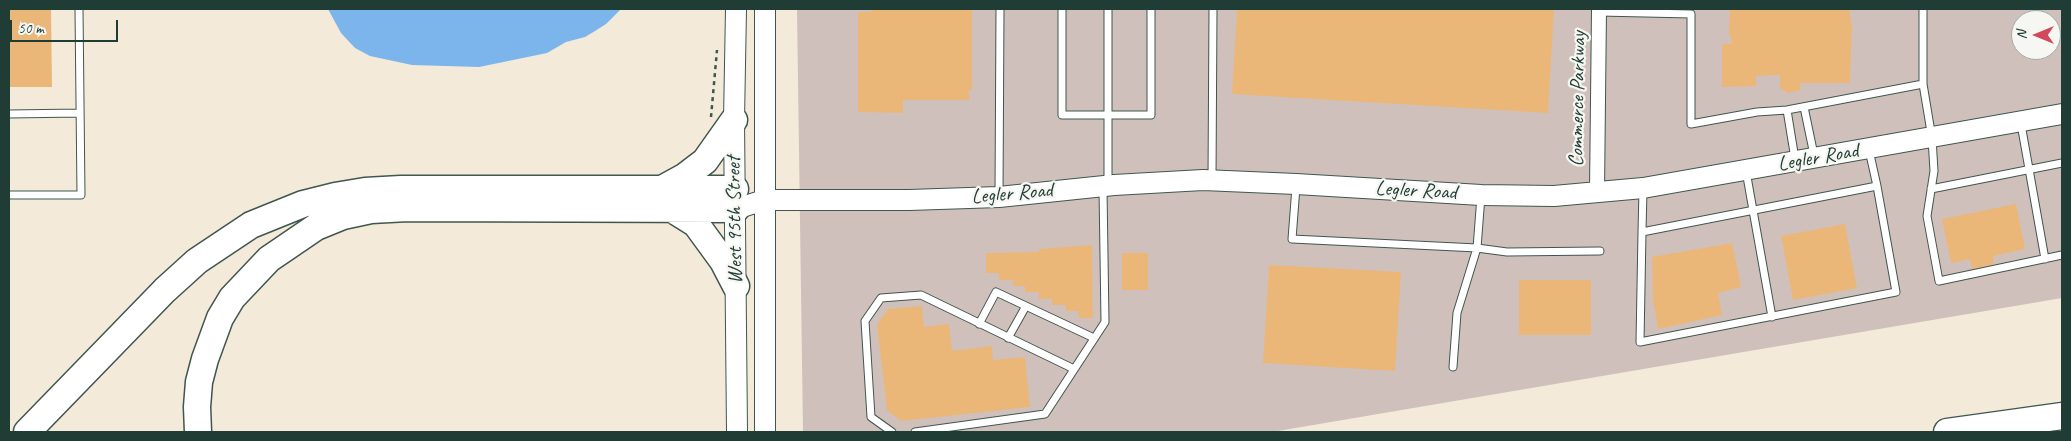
<!DOCTYPE html>
<style>
body{margin:0}
#map{position:relative;width:2071px;height:441px;overflow:hidden;background:#f3eada;font-family:Caveat,sans-serif}
canvas{display:block}
.frame{position:absolute;inset:0;border:10px solid #1f3d34;pointer-events:none}
.north{position:absolute;left:2011px;top:10px;width:50px;height:50px;box-sizing:border-box;background:#f6f6f2;border:1px solid #a0aca6;border-radius:50%;rotate:270deg;font-size:14px;font-weight:700;line-height:20px;text-align:center;color:#1f3d34}
.north::after{content:'';display:block;margin:auto;width:18px;height:22px;background:#d1495b;clip-path:polygon(50% 0,100% 100%,50% 72%,0 100%)}
.scale{position:absolute;left:10px;top:20px;width:108px;height:22px;box-sizing:border-box;border:2px solid #1f3d34;border-top:0;padding-left:6px;font-size:15px;line-height:18px;white-space:nowrap;color:#1f3d34;-webkit-text-stroke:4px #f6f6f2;paint-order:stroke}
</style>
<div id="map">
<canvas width="2071" height="441"></canvas>
<div class="frame"></div>
<div class="north">N</div>
<div class="scale">50 m</div>
</div>
<script>
const g = document.querySelector('canvas').getContext('2d');
g.lineJoin = 'round';
function fill(path, color) {
  g.fillStyle = color;
  g.fill(path, 'evenodd');
}
function poly(rows) {
  const path = new Path2D();
  for (const r of rows) {
    path.moveTo(r[0], r[1]);
    for (let i = 2; i < r.length; i += 2) path.lineTo(r[i], r[i + 1]);
  }
  return path;
}
function stroke(path, color, width, dash) {
  g.strokeStyle = color;
  g.lineWidth = width;
  g.lineCap = dash ? 'butt' : 'round';
  g.setLineDash(dash || []);
  g.stroke(path);
}
function write(font, color, halo, rows, align = 'center') {
  g.font = font + ' Caveat,sans-serif';
  g.lineWidth = 4.5;
  g.setLineDash([]);
  g.textBaseline = 'middle';
  g.strokeStyle = halo;
  g.fillStyle = color;
  for (const [text, x, y, turn = 0] of rows) {
    g.save();
    g.translate(x, y);
    g.rotate((+turn || 0) * Math.PI / 180);
    g.textAlign = isNaN(turn) ? turn : align;
    if (halo) g.strokeText(text, 0, 0);
    g.fillText(text, 0, 0);
    g.restore();
  }
}
const industrial = poly([
 [797,9,2062,9,2062,298,1272,432,803,432],
 [2021,20,2051,20,2051,50,2021,50]
]);
const water = poly([
 [328,9,621,9,606,24,595,31,585,37,566,42,547,53,479,67,412,65,370,56,355,48,341,33]
]);
const building = poly([
 [9,9,51,9,52,87,9,87],
 [871,9,972,9,972,90,969,90,969,100,903,100,903,113,858,112,858,12,871,12],
 [1237,9,1554,9,1548,113,1232,94],
 [1730,9,1849,9,1852,27,1850,83,1800,83,1801,90,1788,93,1780,88,1780,75,1756,76,1756,86,1722,87,1722,44,1732,44,1729,32],
 [2016,204,2025,249,1993,256,1994,264,1972,269,1970,259,1951,263,1942,219],
 [1845,224,1857,288,1793,300,1781,236],
 [1732,243,1741,287,1718,293,1722,315,1658,329,1653,300,1652,257],
 [1092,245,1093,318,1079,318,1078,311,1066,311,1066,305,1052,305,1052,299,1039,299,1039,292,1025,292,1025,286,1013,286,1013,280,999,280,999,273,986,273,986,253,1039,252,1039,249],
 [1122,253,1148,253,1148,290,1122,290],
 [1269,265,1401,272,1395,371,1263,363],
 [1519,280,1591,280,1591,335,1519,335],
 [922,306,924,327,949,324,952,351,992,346,993,360,1025,357,1030,407,901,421,887,410,877,325,888,309]
]);
const path = poly([
 [711,117,717,50]
]);
const lane = poly([
 [1062,9,1062,115,1151,115,1151,9],
 [1108,9,1108,185],
 [1923,9,1923,84,1932,138,1934,171,1927,216,1939,281,2062,255],
 [1599,12,1691,14,1691,124,1757,112,1787,110,1923,84],
 [1804,107,1814,155],
 [1787,110,1795,159],
 [9,114,80,113],
 [2021,124,2045,259],
 [1746,171,1772,317],
 [1212,178,1213,9],
 [1296,187,1292,239,1477,248,1481,196],
 [1643,189,1642,232,1877,186,1869,150],
 [1931,189,2062,163],
 [999,194,1000,9],
 [9,195,81,195,79,9],
 [1642,232,1640,342,1896,292,1877,186],
 [979,324,996,292,1094,338],
 [1008,338,1026,306],
 [1453,367,1457,313,1477,248,1507,252,1600,251],
 [892,432,871,417,865,321,881,298,921,295,1074,369],
 [915,432,1045,414,1105,322,1103,189]
]);
const street = poly([
 [1597,191,1599,9]
]);
const secondary = poly([
 [736,9,734,120,737,432],
 [765,9,765,432],
 [736,209,764,200,909,200,999,197,1114,185,1203,180,1296,184,1481,195,1554,196,1643,188,2062,114]
]);
const highway = poly([
 [662,189,684,177,705,161,734,120],
 [672,209,696,224,723,261,736,286],
 [27,432,165,290,197,261,251,225,303,204,335,196,365,191,401,189,735,189],
 [198,432,197,407,199,382,205,359,220,318,232,298,269,259,316,227,343,216,371,210,408,208,736,209],
 [1947,432,2062,416]
]);
const streetNames = [
 ["Commerce Parkway",1578,99,-89],
 ["Legler Road",1818,158,-10],
 ["Legler Road",1416,191,3],
 ["Legler Road",1012,194,-5],
 ["West 95th Street",735,220,-91]
];
fill(industrial, '#d0c0bc');
fill(water, '#7cb4ec');
fill(building, '#ebb778');
stroke(lane, '#3f574d', 9);
stroke(street, '#3f574d', 16);
stroke(secondary, '#3f574d', 22);
stroke(highway, '#3f574d', 29);
stroke(path, '#3f574d', 2.5, [4, 4]);
stroke(lane, '#fff', 7);
stroke(street, '#fff', 14);
stroke(secondary, '#fff', 20);
stroke(highway, '#fff', 26);
write('21px', '#1f3d34', '#f6f6f2', streetNames);
</script>
